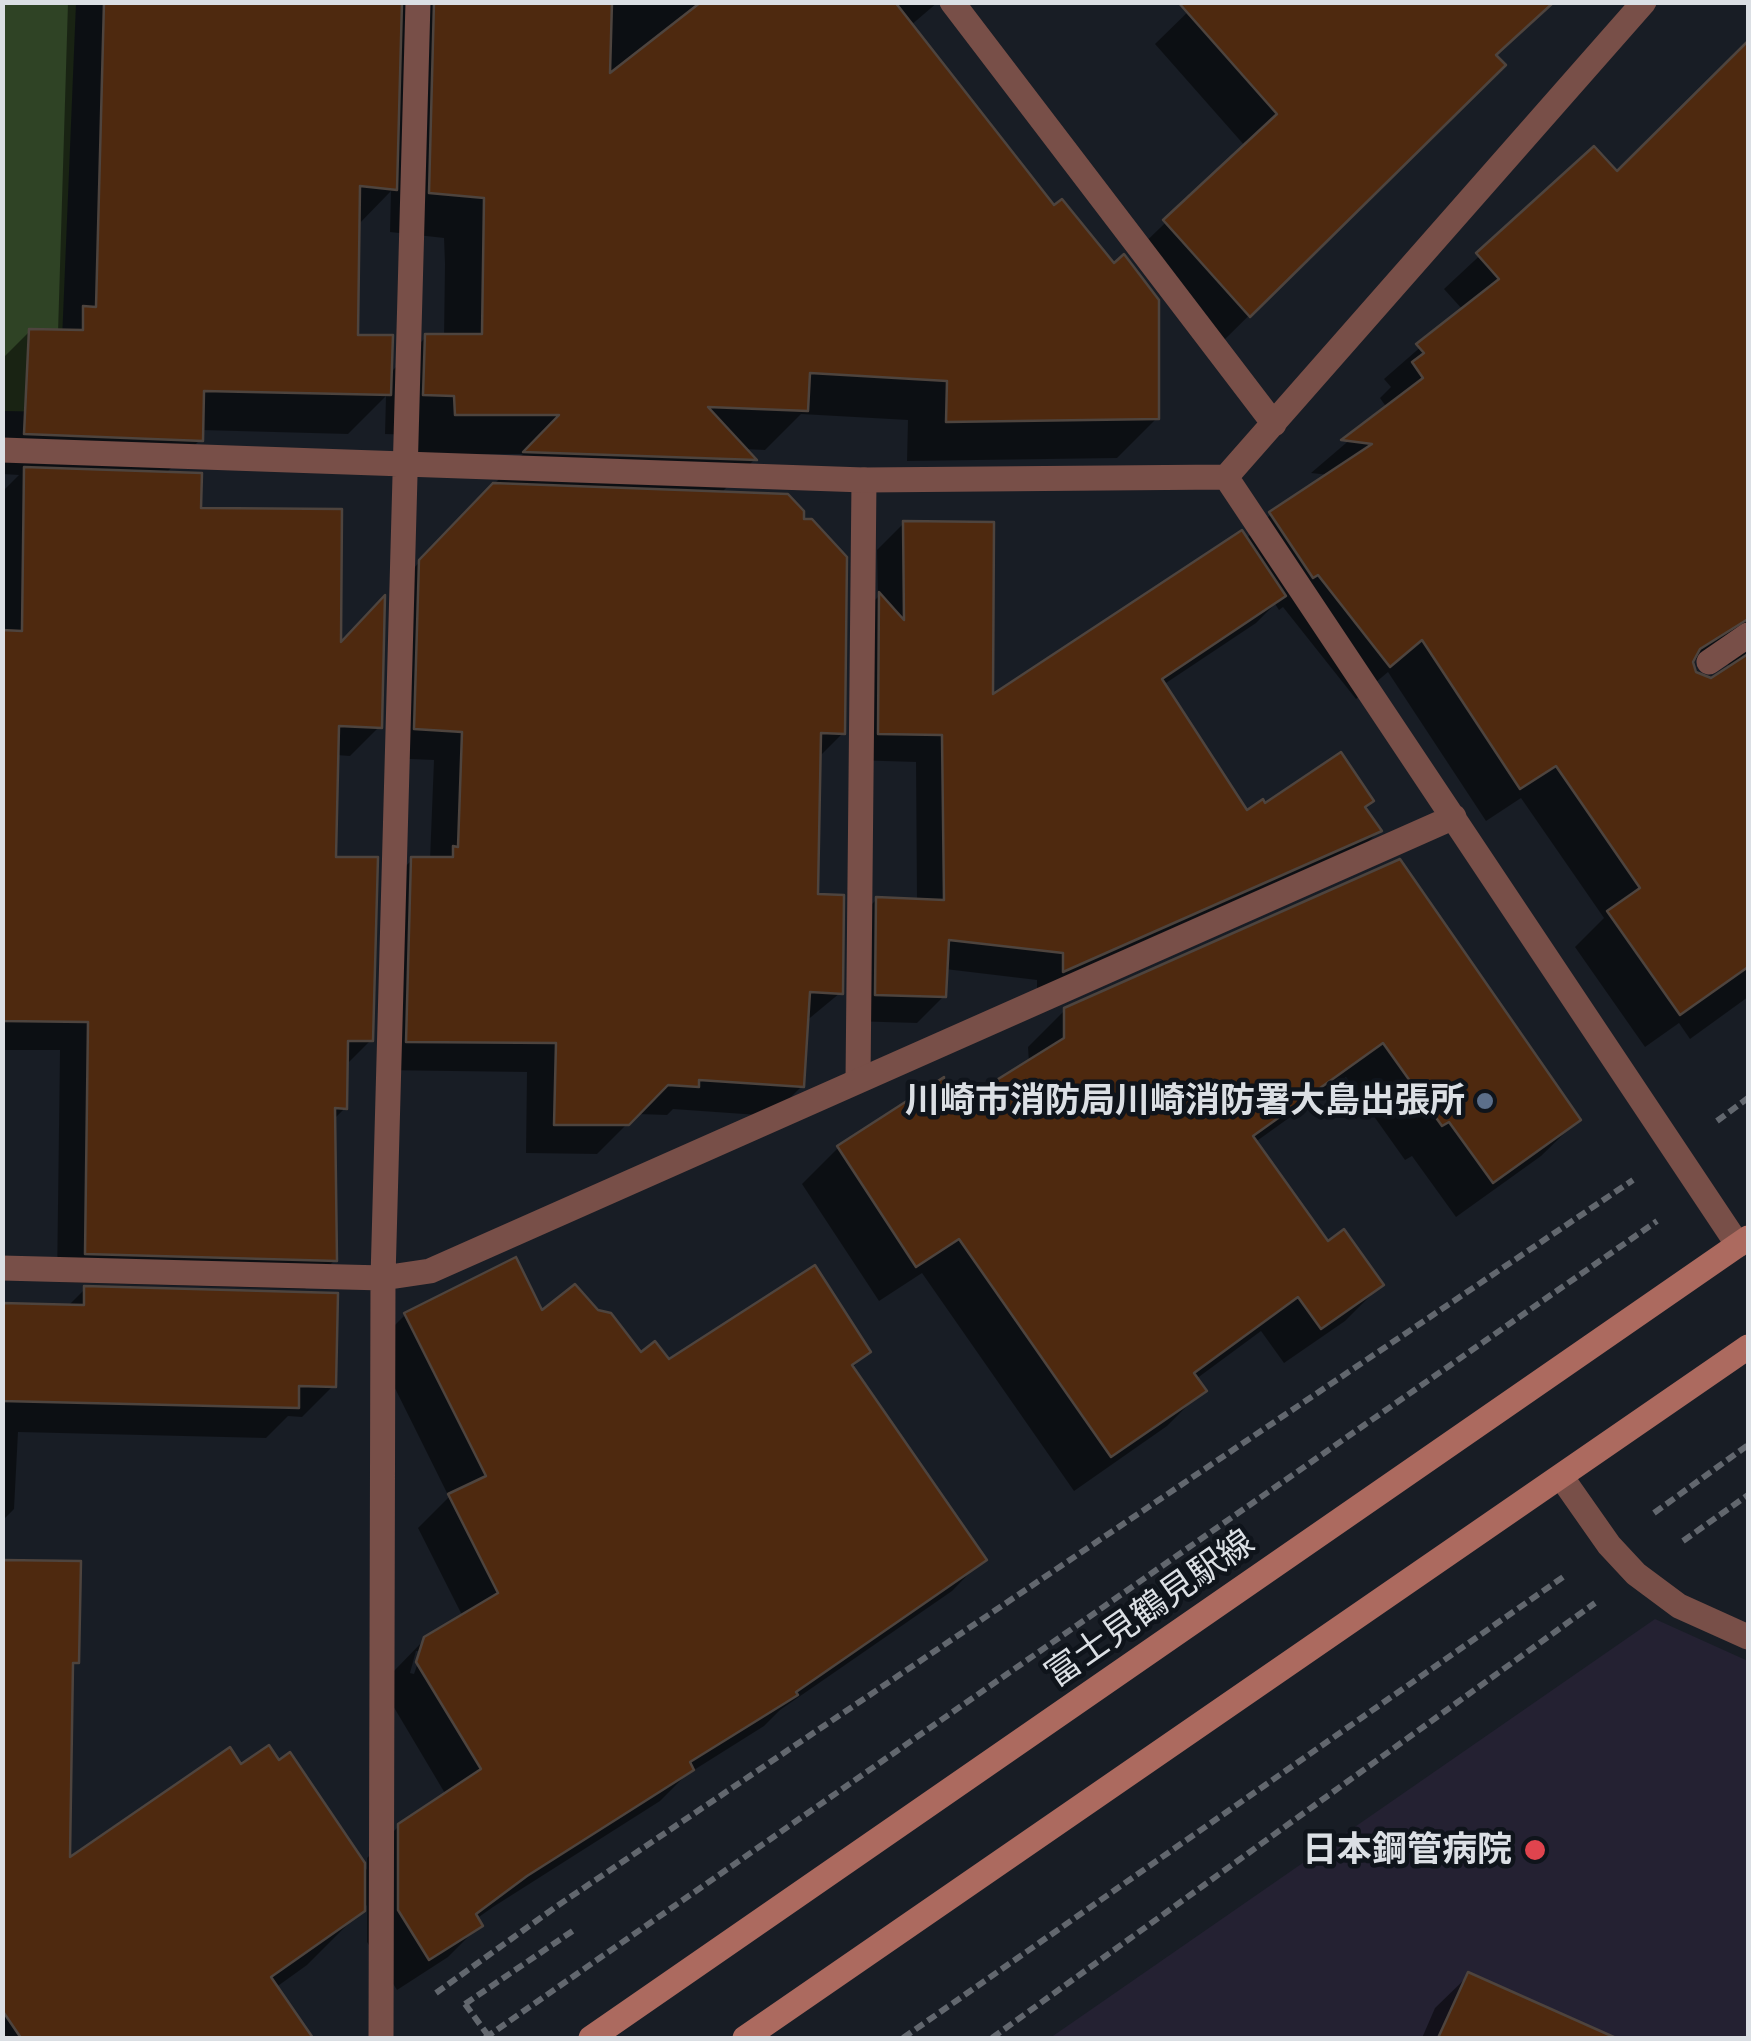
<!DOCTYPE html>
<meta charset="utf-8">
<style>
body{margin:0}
#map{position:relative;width:1751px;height:2041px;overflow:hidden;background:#181d25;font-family:Inter,sans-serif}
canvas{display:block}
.frame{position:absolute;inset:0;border:5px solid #dbdfe4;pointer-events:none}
</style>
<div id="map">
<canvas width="1751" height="2041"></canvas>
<div class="frame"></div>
</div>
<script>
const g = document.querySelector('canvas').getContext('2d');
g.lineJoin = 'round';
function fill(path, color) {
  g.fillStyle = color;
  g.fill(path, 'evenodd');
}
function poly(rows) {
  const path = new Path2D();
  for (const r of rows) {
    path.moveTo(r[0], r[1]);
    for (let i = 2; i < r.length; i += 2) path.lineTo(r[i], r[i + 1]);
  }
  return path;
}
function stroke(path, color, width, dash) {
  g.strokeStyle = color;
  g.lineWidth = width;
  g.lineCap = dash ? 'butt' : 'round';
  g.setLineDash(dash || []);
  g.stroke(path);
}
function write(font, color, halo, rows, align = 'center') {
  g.font = font + ' Inter,"Noto Sans JP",sans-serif';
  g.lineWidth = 9;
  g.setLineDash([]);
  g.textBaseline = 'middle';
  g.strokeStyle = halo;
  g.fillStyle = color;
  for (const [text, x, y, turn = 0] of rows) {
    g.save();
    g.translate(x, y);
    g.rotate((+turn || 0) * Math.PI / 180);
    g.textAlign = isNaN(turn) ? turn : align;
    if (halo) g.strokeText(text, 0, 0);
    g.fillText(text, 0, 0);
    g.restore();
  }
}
const medical = poly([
 [1655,1619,1748,1661,1748,2038,1050,2038]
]);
const green = poly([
 [3,3,76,3,59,412,3,411]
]);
const shadow = poly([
 [68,2,938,2,910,26,1157,418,1117,458,907,461,908,420,801,414,765,450,744,449,754,460,720,494,843,733,818,758,816,897,840,993,805,1022,802,1086,772,1116,673,1109,667,1115,637,1114,597,1154,526,1153,527,1072,377,1070,382,889,412,860,430,860,434,760,386,758,390,593,523,454,416,454,415,435,385,434,386,396,348,434,200,430,200,440,165,474,338,647,379,727,350,756,336,755,333,860,371,1040,345,1066,345,1108,333,1120,335,1260,305,1289,57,1282,60,1050,2,1050,2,492,19,475,2,474,2,359,30,331,58,332],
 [391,191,390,232,444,238,445,264,444,337,426,337,389,374,355,337,357,226],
 [1198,2,1554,2,1494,57,1503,65,1217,347,1133,254,1245,146,1155,44],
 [1733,60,1748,75,1748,997,1690,1039,1679,1023,1645,1047,1575,947,1604,918,1521,798,1486,821,1388,672,1356,699,1283,607,1279,610,1275,604,1256,623,1163,685,1246,813,1265,806,1363,808,1379,831,1352,858,1037,997,1037,980,945,969,944,996,917,1023,849,1021,850,926,877,899,917,901,916,762,852,760,853,622,878,597,877,550,904,523,991,698,1245,540,1271,514,1329,475,1311,473,1387,408,1380,398,1391,387,1384,379,1463,310,1444,289,1594,149,1617,175],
 [1703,654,1722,654,1731,669,1719,678,1702,680,1693,672,1692,662],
 [1400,862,1578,1120,1541,1156,1456,1217,1412,1156,1405,1160,1346,1077,1254,1143,1327,1245,1381,1285,1345,1321,1284,1363,1261,1331,1196,1379,1203,1390,1167,1426,1074,1491,922,1273,879,1301,802,1184,838,1148,940,1118,1029,1063,1028,1047,1065,1010],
 [85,1289,333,1386,302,1417,288,1416,266,1438,18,1432,14,1509,2,1521,2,1304,67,1307],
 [541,1314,641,1356,668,1362,868,1352,851,1369,983,1559,952,1591,780,1710,764,1726,686,1775,660,1801,493,1907,476,1919,480,1925,448,1957,397,1990,367,1942,367,1905,307,1965,275,1988,305,2032,298,2038,2,2038,2,1562,76,1662,71,1668,68,1862,240,1767,278,1764,290,1755,367,1870,367,1858,399,1826,446,1795,386,1694,393,1672,425,1639,463,1617,418,1528,449,1497,374,1346,405,1315],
 [416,1651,422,1651,414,1674,410,1673],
 [1469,1975,1610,2038,1422,2038,1435,2008]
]);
const building = poly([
 [104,2,402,2,397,190,360,186,358,335,393,335,391,395,204,391,203,441,24,434,29,329,83,330,83,306,96,307,104,2],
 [434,2,612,2,610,73,701,2,895,2,1054,205,1062,199,1114,263,1124,254,1159,300,1159,419,946,422,947,381,810,373,808,411,708,407,757,460,523,452,559,415,455,415,454,396,423,395,425,334,482,334,484,198,429,193,434,2],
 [1178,2,1554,2,1496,55,1506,65,1250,317,1163,220,1277,114,1178,2],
 [1748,41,1748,619,1700,649,1693,662,1696,672,1711,678,1748,654,1748,967,1680,1015,1607,911,1640,888,1556,766,1520,789,1422,640,1390,667,1318,575,1313,578,1269,512,1372,444,1341,440,1423,378,1412,362,1424,353,1416,344,1499,279,1476,253,1594,146,1617,171,1748,41],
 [24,467,202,473,201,508,342,509,341,642,385,595,382,728,339,726,336,857,378,857,373,1041,348,1041,347,1109,335,1108,337,1261,85,1254,88,1022,2,1021,2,630,22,631,24,467],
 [493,483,788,494,804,511,804,519,812,519,847,557,845,734,821,733,818,894,844,895,843,994,810,992,804,1087,699,1080,699,1087,668,1085,629,1125,554,1125,556,1043,406,1042,411,857,453,857,453,846,458,847,462,732,414,729,419,560,493,483],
 [903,521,994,522,993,694,1242,530,1286,596,1162,679,1247,810,1263,799,1265,803,1341,752,1374,801,1365,807,1382,831,1063,972,1063,953,949,940,946,997,875,995,876,897,944,900,942,735,878,734,879,592,904,620,903,521],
 [1400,859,1581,1120,1493,1183,1449,1122,1442,1126,1383,1043,1253,1136,1328,1241,1344,1229,1384,1285,1321,1329,1298,1297,1194,1373,1207,1391,1111,1457,959,1239,916,1267,837,1146,944,1077,942,1114,1064,1038,1064,1008,1400,859],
 [516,1257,542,1310,575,1284,598,1310,611,1313,641,1352,655,1341,669,1359,815,1265,871,1352,852,1365,987,1560,796,1692,798,1695,690,1762,694,1770,527,1876,476,1914,483,1926,429,1960,398,1910,398,1824,481,1769,416,1662,424,1637,498,1593,448,1494,486,1476,404,1313,516,1257],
 [84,1286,338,1293,336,1387,299,1386,299,1408,2,1401,2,1303,84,1305,84,1286],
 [2,1560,81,1561,79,1663,73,1663,70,1857,230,1747,241,1764,269,1745,279,1760,290,1752,365,1863,365,1911,271,1977,313,2038,21,2038,2,2010,2,1560],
 [1468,1972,1616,2038,1438,2038,1468,1972]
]);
const path = poly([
 [1717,1121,1748,1098],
 [1654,1513,1748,1445],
 [1683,1541,1748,1495],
 [436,1993,557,1906,1633,1180],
 [465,2004,574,1930],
 [485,2038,1657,1221],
 [903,2038,1566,1575],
 [992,2038,1595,1603]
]);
const lane = poly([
 [1709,662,1748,635],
 [858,1080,864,480]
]);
const street = poly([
 [952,2,1274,424],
 [2,450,864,480,1226,477,1644,2],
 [1226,477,1738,1245],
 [2,1268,383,1278,430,1271,1454,817],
 [1562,1478,1609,1545,1636,1574,1679,1606,1748,1637],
 [381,2038,383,1278,418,2]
]);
const secondary = poly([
 [591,2038,1748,1238],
 [745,2038,1748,1347]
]);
const pathBridge = poly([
 [465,2004,490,2038]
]);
const markers = [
 [1485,1101,10,"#5c6f8a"],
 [1535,1850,12,"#e0444e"]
];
const poiNames = [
 ["川崎市消防局川崎消防署大島出張所",1465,1101],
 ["日本鋼管病院",1512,1850]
];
const streetNames = [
 ["富士見鶴見駅線",1150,1609,-35]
];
fill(medical, '#242132');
fill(green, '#2f4325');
fill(shadow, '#0007');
fill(building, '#4e290f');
stroke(building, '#4e443e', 2.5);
stroke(path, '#62676e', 6, [10, 5]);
stroke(lane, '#784f48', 25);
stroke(street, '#784f48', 25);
stroke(secondary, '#ac6a5f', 25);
stroke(pathBridge, '#62676e', 6, [10, 5]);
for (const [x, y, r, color] of markers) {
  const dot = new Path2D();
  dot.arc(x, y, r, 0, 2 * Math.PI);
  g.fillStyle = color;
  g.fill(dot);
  stroke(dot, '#0f141b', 4);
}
write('bold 35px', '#dbdfe4', '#0f141b', poiNames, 'right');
write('35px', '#dbdfe4', '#0f141b', streetNames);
</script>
